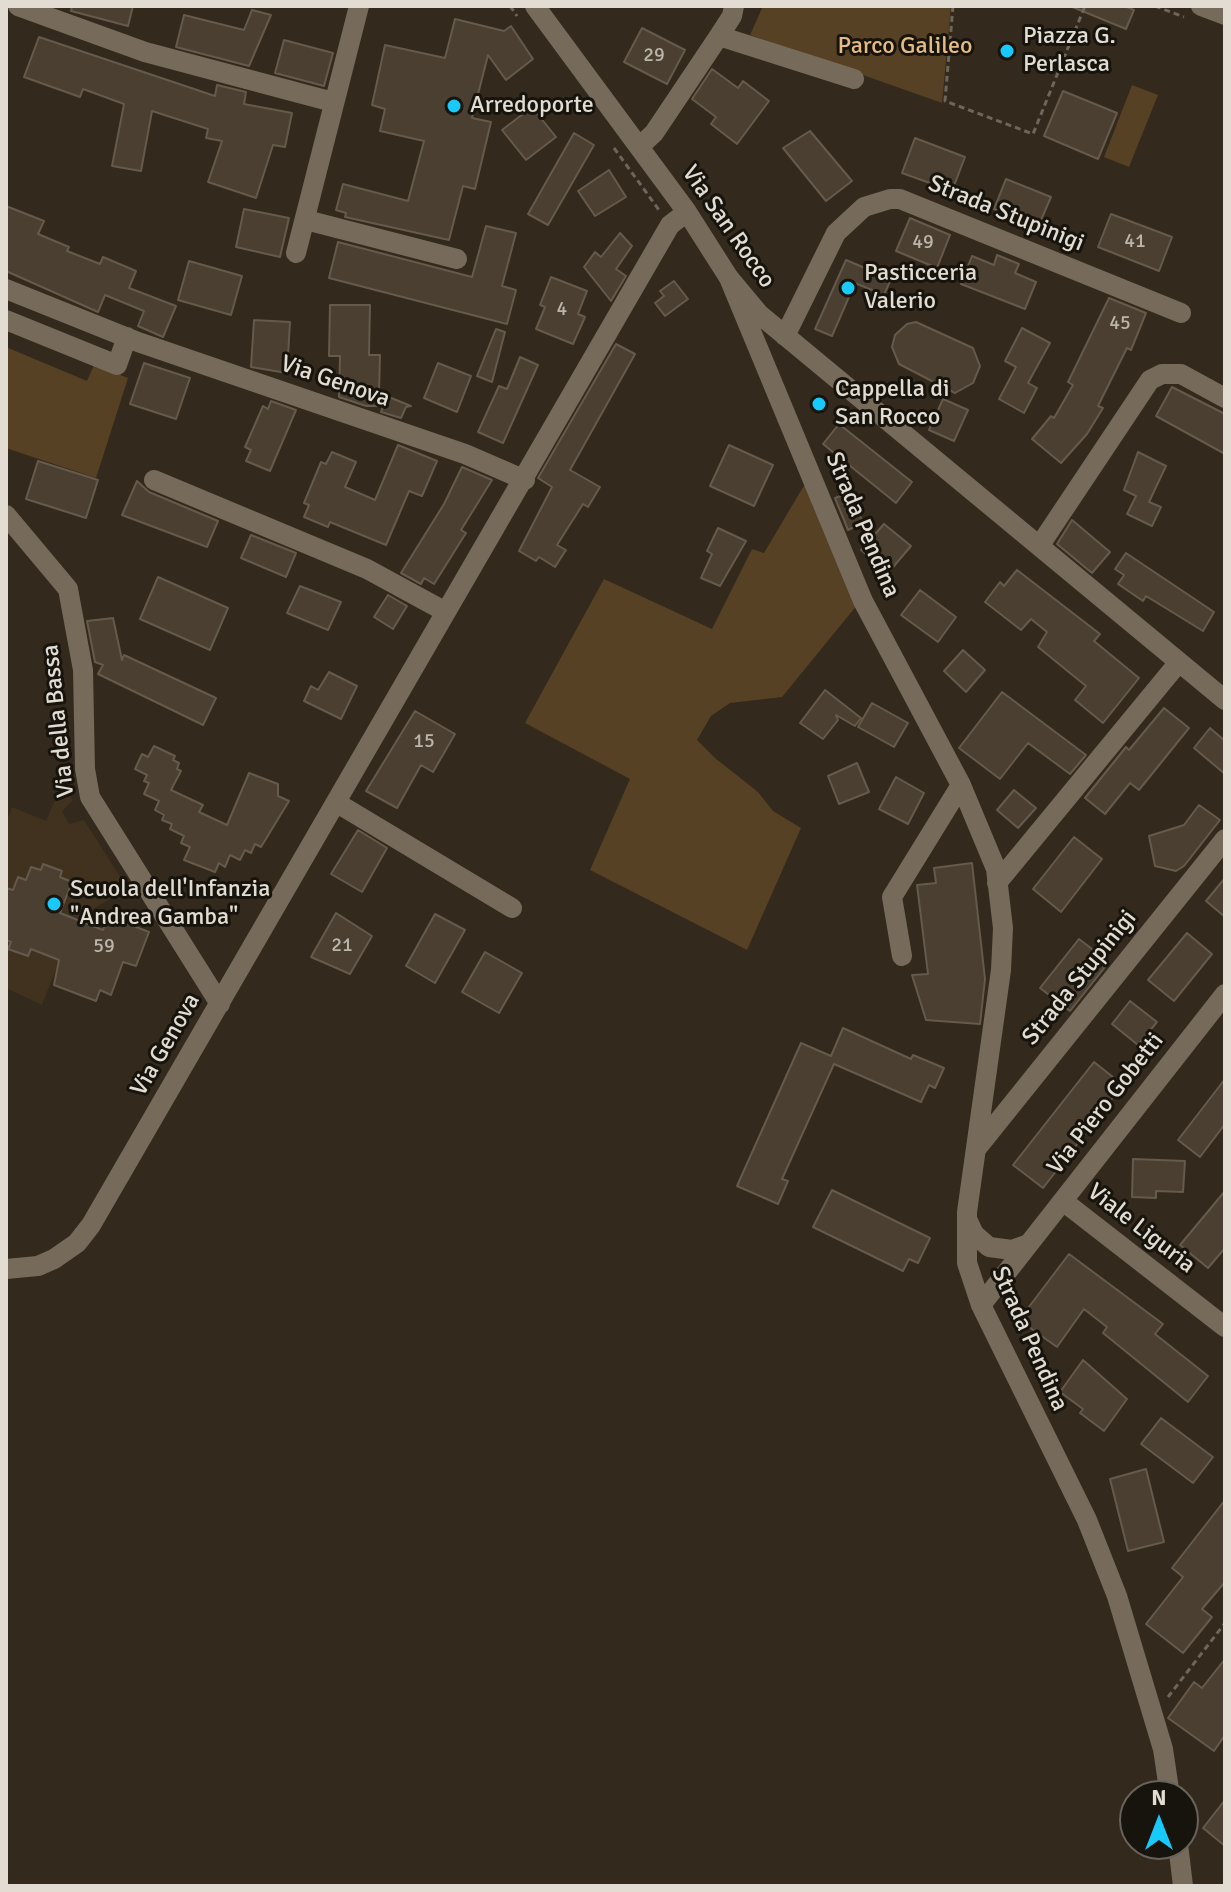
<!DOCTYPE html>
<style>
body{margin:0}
#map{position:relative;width:1231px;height:1892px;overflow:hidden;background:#33291c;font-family:Signika,sans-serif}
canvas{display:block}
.frame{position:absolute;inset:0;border:8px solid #e2dcd3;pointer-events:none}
.north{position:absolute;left:1119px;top:1780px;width:80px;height:80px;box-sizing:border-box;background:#17130d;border:2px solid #68635c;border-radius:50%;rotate:0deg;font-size:22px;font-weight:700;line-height:32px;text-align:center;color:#e2dcd3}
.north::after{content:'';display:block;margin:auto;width:28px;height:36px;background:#17cafb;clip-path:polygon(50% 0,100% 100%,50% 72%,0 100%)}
</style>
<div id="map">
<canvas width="1231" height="1892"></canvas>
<div class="frame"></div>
<div class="north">N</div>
</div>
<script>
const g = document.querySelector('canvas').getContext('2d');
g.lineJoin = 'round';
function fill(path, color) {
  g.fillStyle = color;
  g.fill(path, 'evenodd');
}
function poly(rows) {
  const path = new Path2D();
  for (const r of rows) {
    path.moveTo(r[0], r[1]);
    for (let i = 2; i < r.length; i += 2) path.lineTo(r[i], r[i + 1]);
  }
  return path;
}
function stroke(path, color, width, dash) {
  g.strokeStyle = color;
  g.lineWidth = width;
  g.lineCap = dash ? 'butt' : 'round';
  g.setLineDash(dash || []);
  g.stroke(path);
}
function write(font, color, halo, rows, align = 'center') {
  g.font = font + ' Signika,sans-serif';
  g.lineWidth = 6;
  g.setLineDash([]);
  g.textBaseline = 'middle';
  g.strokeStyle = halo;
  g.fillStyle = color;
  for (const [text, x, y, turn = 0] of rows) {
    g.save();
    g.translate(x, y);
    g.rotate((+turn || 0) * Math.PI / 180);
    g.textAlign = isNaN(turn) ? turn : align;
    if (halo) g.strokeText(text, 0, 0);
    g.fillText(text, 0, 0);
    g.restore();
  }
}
const built = poly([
 [62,784,73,800,62,811,69,824,84,820,128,889,75,919,42,1005,6,988,6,823,12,807,46,821]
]);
const green = poly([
 [763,6,951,6,942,103,750,35],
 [1132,85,1158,95,1129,167,1104,157],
 [6,347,87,381,94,365,128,378,96,478,6,448],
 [809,477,858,604,782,697,730,703,711,716,697,740,715,758,758,792,773,811,801,828,747,950,590,870,630,779,525,723,604,579,712,629,752,549,764,553]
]);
const building = poly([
 [72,6,133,6,128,26,71,11,72,6],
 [1070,6,1124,6,1134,10,1126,29,1070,6],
 [252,10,271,15,249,66,176,47,184,15,244,30,252,10],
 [455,19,504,31,511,26,533,59,506,80,488,55,472,118,491,122,475,189,463,186,449,240,345,217,346,213,336,210,343,184,408,201,424,141,380,131,385,109,372,105,385,45,445,58,455,19],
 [642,28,685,50,667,84,624,62,642,28],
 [39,37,215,96,217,85,246,92,244,104,292,113,285,147,273,145,256,198,208,182,222,141,206,138,208,129,152,111,141,171,112,166,124,104,83,89,80,97,24,77,39,37],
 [284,40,333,53,324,86,275,73,284,40],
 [712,69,738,88,743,81,769,101,737,144,711,124,716,117,692,99,712,69],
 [1063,91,1117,113,1098,159,1044,136,1063,91],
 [532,107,556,137,526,160,502,130,532,107],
 [810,131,852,181,826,201,783,148,810,131],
 [574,133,594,145,548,225,528,214,574,133],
 [915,138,965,157,952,191,902,173,915,138],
 [609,170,626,197,595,216,578,191,609,170],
 [1006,179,1051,197,1038,227,994,209,1006,179],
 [6,206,44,221,38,234,69,247,67,251,100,264,103,257,136,271,129,288,176,306,163,337,138,326,144,311,105,295,98,312,6,271,6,206],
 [244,209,289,218,280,257,236,247,244,209],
 [1111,214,1172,237,1159,271,1098,247,1111,214],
 [910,218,950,235,937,268,896,251,910,218],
 [486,226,516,233,502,286,516,290,507,324,329,278,338,242,472,277,486,226],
 [620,233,632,246,616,269,626,276,611,301,584,267,595,252,601,257,620,233],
 [997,255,1019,264,1015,273,1036,282,1025,309,961,284,972,256,994,265,997,255],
 [846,260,891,279,884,295,855,283,832,336,815,329,846,260],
 [189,261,242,276,231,315,178,300,189,261],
 [551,277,587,291,578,314,585,317,573,344,536,329,545,307,540,305,551,277],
 [674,281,688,299,665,316,655,303,664,296,660,291,674,281],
 [1109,298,1146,313,1131,350,1127,348,1098,406,1103,408,1087,434,1061,463,1032,439,1051,416,1054,418,1073,385,1068,382,1109,298],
 [330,305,370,305,369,355,380,355,379,393,411,406,406,407,401,418,381,412,383,406,366,406,339,397,340,356,329,356,330,305],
 [254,320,290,322,287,373,251,367,254,320],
 [916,322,973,348,980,366,973,383,955,393,899,364,892,347,895,335,907,324,916,322],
 [1022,328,1050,343,1028,383,1037,388,1024,413,999,399,1016,367,1005,361,1022,328],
 [496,329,505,332,492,382,477,376,496,329],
 [616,344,635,354,570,470,600,487,588,507,583,504,557,545,566,550,555,567,539,557,536,561,519,551,552,487,538,478,616,344],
 [520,357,538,365,503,443,478,432,499,386,507,389,520,357],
 [144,363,190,378,176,419,130,404,144,363],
 [438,363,471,376,457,412,424,398,438,363],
 [1172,387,1225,414,1225,454,1156,416,1172,387],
 [943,399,968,410,954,441,929,430,943,399],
 [271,401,296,410,270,471,246,461,251,450,245,447,263,406,268,409,271,401],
 [839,424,912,482,896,503,823,444,839,424],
 [398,445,437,461,422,496,409,491,386,545,330,522,328,527,304,517,309,505,304,503,321,462,326,464,332,452,356,462,345,487,375,500,398,445],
 [729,445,773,465,754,506,710,486,729,445],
 [1138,452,1166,466,1149,502,1161,507,1152,526,1127,514,1136,496,1124,490,1138,452],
 [38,461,98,480,86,518,26,499,38,461],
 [462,467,492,480,461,530,466,533,434,584,424,578,421,584,401,573,444,504,462,467],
 [137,481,149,492,218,521,207,547,122,515,137,481],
 [851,492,863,523,848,530,835,498,851,492],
 [1072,520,1110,552,1092,573,1057,544,1072,520],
 [884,524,911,546,888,573,861,550,884,524],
 [718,528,746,541,720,586,701,578,712,554,707,551,718,528],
 [251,535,296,553,286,577,241,558,251,535],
 [1126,553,1214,612,1203,631,1146,596,1143,601,1118,584,1124,575,1115,569,1126,553],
 [1017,570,1100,634,1094,641,1139,678,1103,723,1075,700,1086,686,1038,647,1047,632,1031,619,1021,630,985,602,1000,582,1004,586,1017,570],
 [158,577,228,608,210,650,140,619,158,577],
 [300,586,341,602,328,630,287,613,300,586],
 [920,590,956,617,938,642,901,615,920,590],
 [388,595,407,606,393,629,374,617,388,595],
 [113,618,122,660,124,655,216,698,203,725,98,674,103,665,95,662,87,621,113,618],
 [963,650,985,670,966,692,944,671,963,650],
 [329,672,357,686,341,719,304,701,311,686,318,690,329,672],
 [825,690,861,718,855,726,836,715,838,720,823,739,800,723,825,690],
 [1002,692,1086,755,1070,774,1028,743,1000,779,959,748,1002,692],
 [872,703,908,723,894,747,858,727,872,703],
 [1164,708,1189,728,1139,790,1130,783,1105,814,1085,798,1126,747,1129,750,1164,708],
 [415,711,455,734,433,772,421,765,397,808,366,791,415,711],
 [1210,728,1225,741,1225,774,1194,748,1210,728],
 [154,746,175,756,173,760,179,763,177,769,181,771,171,790,203,805,199,812,227,825,249,773,278,784,278,796,289,801,261,847,255,844,251,853,245,850,240,860,230,855,225,867,219,863,215,872,184,860,190,847,181,843,184,836,170,829,172,824,162,820,164,815,155,810,159,801,144,794,149,783,144,781,147,775,135,769,142,754,148,757,154,746],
 [857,763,869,792,839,804,828,776,857,763],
 [896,777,924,793,908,824,879,809,896,777],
 [1014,790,1036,808,1018,828,997,810,1014,790],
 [1199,805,1220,820,1184,866,1176,871,1155,866,1149,836,1184,825,1199,805],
 [358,830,387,848,362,892,331,874,358,830],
 [1074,837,1102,859,1061,912,1033,889,1074,837],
 [972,863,985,979,980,1024,926,1020,912,975,928,974,917,885,936,883,934,868,972,863],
 [43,864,62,871,60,877,72,882,60,913,103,930,108,916,149,932,136,966,123,962,111,995,100,990,96,1001,54,985,59,960,31,949,28,956,8,949,11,942,6,940,6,888,13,890,18,877,26,880,31,867,41,870,43,864],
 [1225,878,1225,917,1206,901,1225,878],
 [336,913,372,936,350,974,311,957,336,913],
 [435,914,465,930,435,983,406,966,435,914],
 [1187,933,1212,954,1174,1001,1148,980,1187,933],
 [1079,939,1109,962,1070,1011,1040,988,1079,939],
 [485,952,522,973,499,1013,462,992,485,952],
 [1130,1001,1157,1022,1138,1045,1112,1024,1130,1001],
 [843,1028,911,1059,913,1055,944,1068,935,1088,929,1085,921,1102,834,1064,782,1179,788,1181,778,1204,737,1186,801,1043,831,1056,843,1028],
 [1094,1062,1123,1085,1043,1188,1013,1165,1094,1062],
 [1225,1079,1225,1124,1200,1157,1178,1140,1225,1079],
 [1133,1159,1185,1161,1183,1192,1156,1191,1156,1198,1132,1197,1133,1159],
 [832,1190,930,1238,918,1263,909,1259,903,1271,813,1227,832,1190],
 [1225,1191,1225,1248,1208,1268,1180,1245,1225,1191],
 [1069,1254,1163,1324,1155,1334,1208,1376,1188,1402,1103,1333,1107,1327,1084,1309,1057,1347,1019,1320,1069,1254],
 [1083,1360,1127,1399,1104,1431,1080,1413,1083,1409,1060,1392,1083,1360],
 [1161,1418,1213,1457,1193,1483,1141,1444,1161,1418],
 [1146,1469,1164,1542,1128,1551,1110,1479,1146,1469],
 [1225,1500,1225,1582,1202,1609,1212,1617,1183,1653,1146,1624,1183,1577,1172,1568,1225,1500],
 [1225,1659,1225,1735,1214,1751,1168,1718,1194,1682,1202,1688,1225,1659],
 [1225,1800,1225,1846,1203,1828,1225,1800]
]);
const path = poly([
 [510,6,517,16],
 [953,6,945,101,1033,134,1085,6],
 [1155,6,1184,17],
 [614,148,659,210],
 [1168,1697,1225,1623]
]);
const minor = poly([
 [18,6,145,52,333,102],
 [535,6,687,212,729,278,759,314,1225,700],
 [1201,6,1225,15],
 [719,36,854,79],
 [639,147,654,133,719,36,732,16,734,6],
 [306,220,457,259],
 [296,253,359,6],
 [729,278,863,601,961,785,996,869,1003,928,1001,970,967,1212,967,1263,981,1305,1087,1520,1117,1596,1163,1749,1170,1796],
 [6,289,138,342,465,454,525,480],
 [6,320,117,365,127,337],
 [785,336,836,233,864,207,890,199,900,199,1181,313],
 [154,480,367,569,446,612],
 [6,515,68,589,83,670,85,769,90,797,220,1004],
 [1040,545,1150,380,1162,374,1181,374,1225,398],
 [337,803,512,908],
 [997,883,1179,662],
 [902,956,892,897,961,785],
 [977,1148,1225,839],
 [1063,1201,1225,1327],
 [967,1219,974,1234,989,1247,1012,1250,1026,1245],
 [6,1269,38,1266,54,1259,77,1243,91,1225,670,225,687,212],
 [981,1305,1225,994],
 [1178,1844,1183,1886]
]);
const markers = [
 [1007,51,8,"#17cafb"],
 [454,106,8,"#17cafb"],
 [848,288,8,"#17cafb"],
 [819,404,8,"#17cafb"],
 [54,904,8,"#17cafb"]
];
const numberNames = [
 ["29",654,56],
 ["41",1135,242],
 ["49",923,243],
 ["4",562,310],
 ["45",1120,324],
 ["15",424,742],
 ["21",342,946],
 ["59",104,947]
];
const poiNames = [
 ["Piazza G.",1023,37],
 ["Perlasca",1023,65],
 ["Arredoporte",470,106],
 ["Pasticceria",864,274],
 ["Valerio",864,302],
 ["Cappella di",835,390],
 ["San Rocco",835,418],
 ["Scuola dell'Infanzia",70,890],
 ["\"Andrea Gamba\"",70,918]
];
const parkNames = [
 ["Parco Galileo",905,47]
];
const streetNames = [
 ["Strada Stupinigi",1006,214,22],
 ["Via San Rocco",728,227,55],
 ["Via Genova",335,382,19],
 ["Strada Pendina",862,525,67],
 ["Via della Bassa",59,721,-96],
 ["Strada Stupinigi",1080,978,-51],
 ["Via Genova",166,1045,-60],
 ["Via Piero Gobetti",1106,1104,-52],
 ["Viale Liguria",1141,1229,38],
 ["Strada Pendina",1029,1339,66]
];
fill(built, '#40321f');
fill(green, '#564124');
fill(building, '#4a3f31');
stroke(building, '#655a4b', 2);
stroke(path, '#6e665a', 3, [6, 4]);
stroke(minor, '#766a5b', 20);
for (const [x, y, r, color] of markers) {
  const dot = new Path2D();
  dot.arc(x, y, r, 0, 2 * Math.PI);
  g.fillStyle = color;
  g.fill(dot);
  stroke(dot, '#17130d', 3);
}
write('20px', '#bcb5aa', null, numberNames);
write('24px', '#e2dcd3', '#17130d', poiNames, 'left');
write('24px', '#e6bb81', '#17130d', parkNames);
write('24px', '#e2dcd3', '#17130d', streetNames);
</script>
